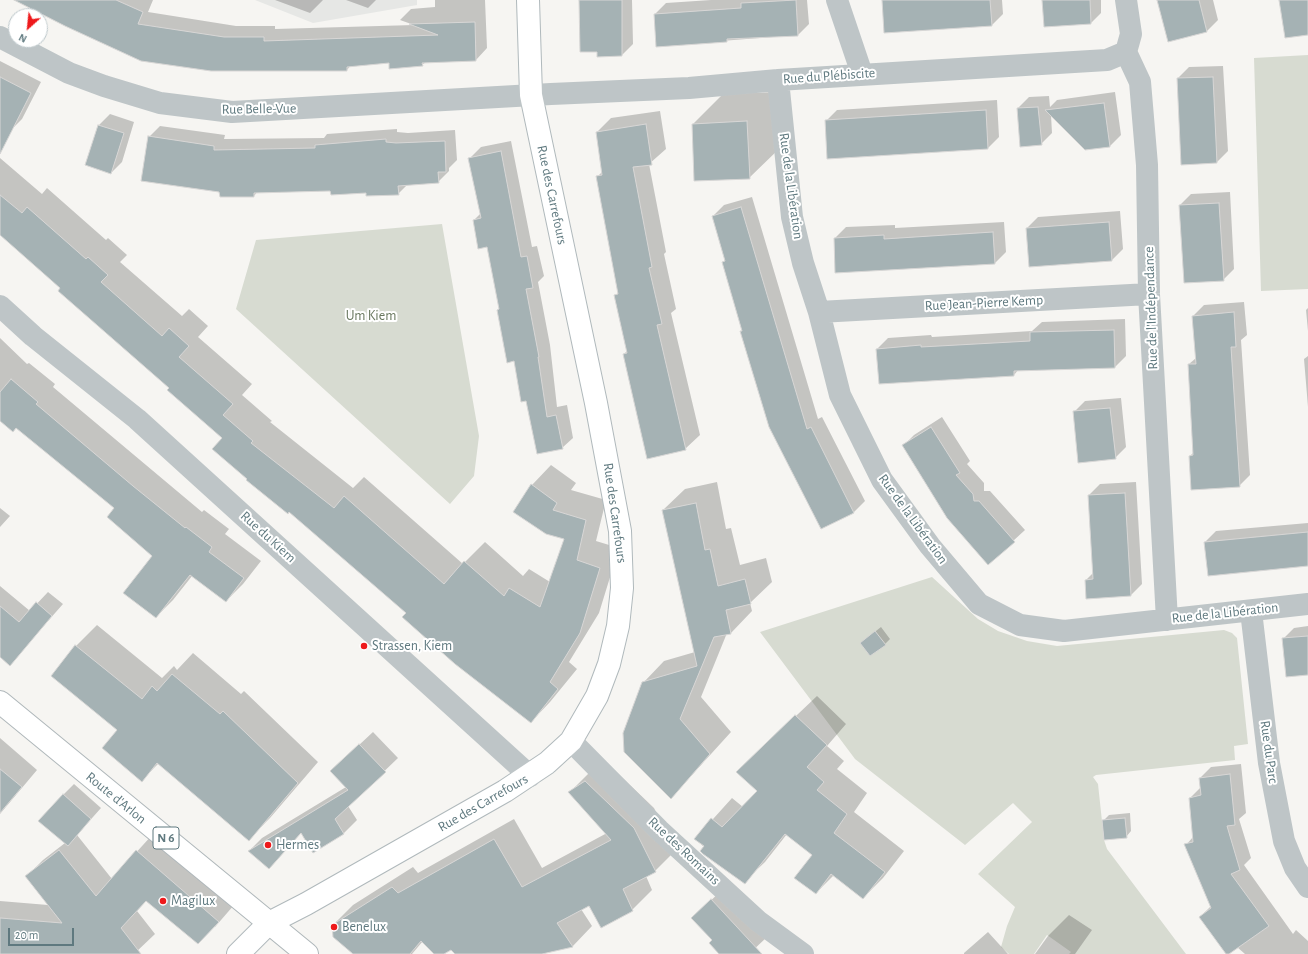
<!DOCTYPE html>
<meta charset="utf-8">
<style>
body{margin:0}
#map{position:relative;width:1308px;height:954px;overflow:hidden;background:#f6f5f2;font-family:"Alegreya Sans",sans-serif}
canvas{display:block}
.north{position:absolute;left:8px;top:8px;width:40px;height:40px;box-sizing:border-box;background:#fff;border:1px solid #bfc9cc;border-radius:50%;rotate:207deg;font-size:11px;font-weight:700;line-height:16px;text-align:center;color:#5f797f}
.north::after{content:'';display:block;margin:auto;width:14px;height:18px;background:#ee191b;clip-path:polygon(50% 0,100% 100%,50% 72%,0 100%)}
.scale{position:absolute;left:8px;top:928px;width:66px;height:18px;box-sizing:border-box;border:2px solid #5f797f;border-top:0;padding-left:5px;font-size:12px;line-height:14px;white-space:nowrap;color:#5f797f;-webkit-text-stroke:3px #fff;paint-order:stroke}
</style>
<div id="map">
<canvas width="1308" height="954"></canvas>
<div class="north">N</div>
<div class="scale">20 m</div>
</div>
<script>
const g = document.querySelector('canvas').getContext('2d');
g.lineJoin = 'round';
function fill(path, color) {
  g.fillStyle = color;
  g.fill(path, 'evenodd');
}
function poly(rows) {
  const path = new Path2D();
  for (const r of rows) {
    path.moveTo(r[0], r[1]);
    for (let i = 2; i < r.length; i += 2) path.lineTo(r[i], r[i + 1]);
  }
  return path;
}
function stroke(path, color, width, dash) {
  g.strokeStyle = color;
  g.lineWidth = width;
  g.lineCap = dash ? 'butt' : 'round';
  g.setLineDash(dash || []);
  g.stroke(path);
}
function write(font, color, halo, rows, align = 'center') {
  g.font = font + ' "Alegreya Sans",sans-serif';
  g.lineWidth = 4;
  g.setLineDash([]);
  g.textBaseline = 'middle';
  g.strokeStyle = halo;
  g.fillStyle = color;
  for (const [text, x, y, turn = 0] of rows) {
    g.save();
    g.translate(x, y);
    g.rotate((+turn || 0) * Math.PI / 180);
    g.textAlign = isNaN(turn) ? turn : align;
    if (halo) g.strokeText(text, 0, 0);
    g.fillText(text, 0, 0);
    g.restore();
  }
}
const built = poly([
 [255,0,417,0,417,5,313,23]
]);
const green = poly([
 [1308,55,1308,289,1261,291,1254,58],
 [442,224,479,436,474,476,450,504,236,309,256,240],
 [932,577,978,619,998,631,1027,641,1057,646,1224,630,1232,633,1237,638,1248,744,1234,746,1235,760,1096,775,1093,777,1098,784,1104,840,1107,849,1186,954,1069,954,1071,952,1047,935,1034,954,1009,954,1001,947,1007,926,1015,907,978,874,1032,822,1013,803,965,845,855,759,760,632]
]);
const shadow = poly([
 [16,0,153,0,148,12,236,26,275,26,275,29,414,25,400,20,411,9,435,7,435,0,485,0,487,48,476,60,426,62,422,65,390,62,351,65,347,70],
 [275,0,323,0,310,13],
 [346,0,376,0,368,8],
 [580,0,632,0,633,44,622,55,598,51],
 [711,0,807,0,809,24,798,35,657,46,655,14,666,3],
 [884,0,1002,0,1003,14,992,25],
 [1043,0,1101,0,1101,13,1090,24],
 [1158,0,1213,0,1218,20,1207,31,1169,40],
 [0,61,41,82,22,119,11,130,0,124],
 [1223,66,1228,151,1217,162,1178,78,1189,67],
 [777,92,780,148,749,178,695,180,693,124,723,94],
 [1115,92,1121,135,1110,146,1051,115,1052,133,1041,144,1018,108,1029,97,1049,96,1050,107,1057,100],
 [997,100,999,137,988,148,826,121,837,110],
 [660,111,666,149,649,164,666,252,664,254,676,309,671,313,700,435,685,449,624,354,627,351,615,296,619,292,597,177,603,171,597,132,611,118],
 [110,114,134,122,122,162,111,173,99,125],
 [160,126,225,135,224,139,324,138,327,134,397,129,397,132,408,133,455,130,457,160,449,168,449,171,438,182,408,184,398,194,331,190,258,191,254,196,221,196,220,191,149,137],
 [511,141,532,247,537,246,544,276,538,282,550,345,557,407,567,405,573,438,562,448,515,360,498,310,500,308,488,246,474,220,481,213,470,158,481,147],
 [0,158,42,194,47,188,106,240,108,238,127,255,120,262,182,316,189,309,208,326,198,337,252,384,242,395,272,421,270,422,353,488,364,477,463,564,485,542,523,576,529,569,550,582,565,538,532,485,551,465,576,483,571,490,606,500,596,541,619,548,599,613,569,662,577,669,550,702,531,722,290,511,248,479,223,437,0,233],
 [1230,192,1234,269,1223,280,1180,205,1191,194],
 [752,197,818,419,822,417,865,501,854,512,822,528,723,262,726,259,713,216,724,205],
 [1120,211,1123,249,1112,260,1027,228,1038,217],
 [1004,222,1006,252,995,263,835,238,846,227,895,225,895,228],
 [1244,302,1247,335,1241,340,1250,475,1239,486,1190,456,1194,452,1189,364,1196,358,1193,316,1204,305],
 [1308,308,1308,331,1306,310],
 [1125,319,1126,356,1115,367,1019,369,1014,375,877,349,888,338,931,335,932,337,1032,331,1042,322],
 [0,338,27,364,29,363,55,384,53,387,202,512,204,510,229,529,225,534,261,561,243,584,226,601,192,576,173,600,156,617,154,556,115,508,16,427,0,420],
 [1308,356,1308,407,1304,359],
 [1121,398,1126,447,1115,458,1074,412,1085,401],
 [942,417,970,461,967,464,984,483,984,491,990,491,1025,530,988,564,903,446,914,435],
 [717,482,726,529,731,528,740,565,766,558,772,582,750,603,752,611,731,633,727,633,701,697,731,732,671,798,643,683,664,661,695,652,663,510,685,489],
 [1136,482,1142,584,1131,595,1086,580,1094,572,1089,495,1100,484],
 [0,508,10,516,0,527],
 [1308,523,1308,565,1205,542,1216,531],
 [0,586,30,611,48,592,63,604,10,664,0,656],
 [97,625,162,678,174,666,177,670,193,653,241,694,244,691,318,762,270,818,249,839,159,763,142,780,76,646],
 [1308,626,1308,674,1283,639,1294,628],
 [881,627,890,639,885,644,861,643],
 [817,696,846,724,827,746,844,761,837,769,867,793,854,812,904,851,883,878,863,898,834,875,816,893,813,855,787,834,765,862,744,882,695,839,732,798,743,807,758,791,758,752],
 [373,732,398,758,348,806,357,820,344,833,313,851,301,832,269,868,249,851,262,838,346,787,344,759],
 [0,738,37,770,0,814],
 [606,762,654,808,675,851,655,871,646,876,652,890,632,910,590,905,581,909,592,926,572,947,538,954,457,954,451,949,442,954,435,954,423,941,412,954,354,954,333,925,353,905,413,867,418,873,514,819,542,868,607,833,570,792,590,772],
 [1241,764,1246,813,1239,819,1251,858,1244,865,1293,934,1296,930,1308,941,1308,954,1245,954,1237,947,1227,954,1200,917,1211,906,1186,845,1193,837,1190,798,1201,787,1200,778,1211,767],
 [74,784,101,808,77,835,112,879,153,834,234,905,215,927,147,900,137,911,155,934,134,954,0,954,0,901,48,905,26,877,43,860,65,843,63,795],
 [1130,813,1131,831,1126,837,1103,821,1109,815],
 [723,889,767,937,749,954,721,954,713,940,704,907],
 [1069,915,1092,930,1075,954,1035,954,1048,936],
 [988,932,1008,954,964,954,964,953]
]);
const building = poly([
 [14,0,116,0,143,12,138,24,224,37,264,37,264,41,438,35,409,24,475,22,476,61,422,63,423,66,389,69,389,63,347,67,347,71,211,71,141,61,65,26,14,0],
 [579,0,622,0,622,56,597,57,597,52,580,52,579,0],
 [796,0,798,36,727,39,727,42,656,47,654,14,741,8,741,3,796,0],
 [882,0,990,0,992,26,884,33,882,0],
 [1042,0,1090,0,1091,24,1044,27,1042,0],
 [1157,0,1199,0,1207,32,1168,42,1157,0],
 [1279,0,1308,0,1308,35,1285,38,1279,0],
 [0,77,31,93,0,154,0,77],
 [1213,77,1217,163,1181,165,1177,78,1213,77],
 [1104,103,1110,147,1085,150,1045,110,1104,103],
 [1038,107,1042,145,1020,147,1017,108,1038,107],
 [986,110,988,149,827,159,825,120,986,110],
 [747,121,750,179,694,181,692,124,747,121],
 [646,124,652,165,633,167,652,267,649,268,662,324,657,325,686,450,647,459,623,354,627,353,614,295,618,294,596,176,602,175,596,132,646,124],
 [98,125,124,133,111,174,85,165,98,125],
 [148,136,214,146,214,150,315,148,315,145,386,139,386,142,396,143,445,141,446,172,438,172,439,183,398,186,399,195,366,196,366,193,331,195,330,191,254,193,254,197,220,197,219,192,141,181,148,136],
 [501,151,521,257,527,256,533,288,526,289,539,357,538,357,547,417,556,415,563,449,537,454,526,401,521,402,514,361,507,363,497,310,499,309,487,247,478,249,473,220,481,218,468,158,501,151],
 [0,195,22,213,27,207,86,259,88,257,108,275,101,282,162,336,169,328,189,346,179,357,233,404,223,415,253,441,251,443,334,508,344,496,444,584,464,561,504,596,509,588,540,607,564,539,546,534,513,512,531,484,557,503,553,510,586,520,577,560,600,568,580,633,550,682,558,689,531,723,455,664,402,617,406,613,289,512,288,514,246,480,247,479,212,449,222,438,167,390,169,388,58,291,60,288,0,235,0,195],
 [1219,203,1224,281,1184,283,1179,205,1219,203],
 [741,207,807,429,811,427,854,513,821,529,769,427,740,331,742,331,722,262,725,261,712,216,741,207],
 [1109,222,1112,261,1029,267,1026,228,1109,222],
 [993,232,995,264,835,273,834,238,884,235,884,239,993,232],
 [1234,312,1236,347,1231,347,1240,487,1191,490,1189,456,1193,455,1188,364,1196,364,1192,316,1234,312],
 [1114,330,1115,368,1014,371,1014,376,879,384,876,349,921,345,921,347,1030,341,1030,332,1114,330],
 [11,379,38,402,36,404,133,486,185,528,186,527,212,547,209,552,244,578,226,602,190,575,156,618,123,593,152,556,107,517,114,508,16,428,13,432,0,421,0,392,11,379],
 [1110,408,1116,459,1078,463,1073,411,1110,408],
 [931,427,960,473,956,475,973,494,974,501,979,501,1015,542,988,565,947,518,902,445,931,427],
 [1125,493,1131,596,1086,599,1085,580,1093,579,1088,495,1125,493],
 [696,503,705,550,710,549,718,586,745,579,751,604,726,610,731,634,714,637,680,719,710,754,671,799,624,752,623,733,642,682,697,666,662,510,696,503],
 [1308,532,1308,566,1208,576,1204,542,1308,532],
 [36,602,52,616,10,666,0,657,0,606,19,622,36,602],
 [875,631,886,645,870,656,860,643,875,631],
 [1308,636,1308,675,1286,677,1282,638,1308,636],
 [75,645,142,699,152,686,157,691,172,674,220,714,223,711,298,783,249,841,157,763,142,782,102,748,117,730,51,676,75,645],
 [795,715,827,745,807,767,824,782,817,790,847,814,834,833,885,872,863,899,831,874,816,894,794,878,812,855,785,834,745,884,703,854,700,851,704,846,694,839,711,818,722,827,757,791,736,772,795,715],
 [359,744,386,772,335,819,344,834,313,853,301,833,269,869,248,851,348,790,330,771,359,744],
 [0,769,22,787,0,813,0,769],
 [1230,774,1235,825,1227,826,1240,870,1231,874,1269,926,1229,954,1226,954,1199,917,1211,908,1184,844,1193,842,1189,798,1201,795,1199,778,1230,774],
 [585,781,634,828,656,872,623,889,633,911,601,928,589,906,557,923,573,947,542,954,455,954,451,950,444,954,434,954,421,941,410,954,353,954,333,937,332,925,392,887,398,893,494,839,522,887,611,840,568,792,585,781],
 [63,794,91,819,68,846,38,821,63,794],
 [1125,818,1127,838,1104,840,1102,820,1125,818],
 [59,850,96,896,136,850,219,922,198,944,146,901,121,928,141,954,0,954,0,918,62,923,25,876,59,850],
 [711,899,762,954,719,954,709,943,712,940,691,918,711,899]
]);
const street = poly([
 [837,0,862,74],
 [1126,0,1131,34,1126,52,1140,82,1147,165,1149,294,1167,620],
 [0,37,69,73,104,86,160,103,232,112,551,94,689,88,778,80,1107,60,1126,52],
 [778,80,792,217,803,263,819,312,840,395,882,480,930,546,979,604,1020,625,1064,631,1308,604],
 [0,306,33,336,137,419,530,776],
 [819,312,1149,294],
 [1251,611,1269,763,1284,841,1295,868,1308,887],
 [571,741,659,830,758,921,803,954]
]);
const secondary = poly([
 [238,954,269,923,306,904,505,791,547,763,571,741,597,696,609,664,618,626,622,588,620,531,596,403,531,95,528,0]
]);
const primary = poly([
 [0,702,307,954]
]);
const markers = [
 [364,646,4,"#ee191b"],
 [268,845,4,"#ee191b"],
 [163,901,4,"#ee191b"],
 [334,927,4,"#ee191b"]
];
const shields = [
 [166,838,26]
];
const shieldNames = [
 ["N 6",166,838]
];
const streetNames = [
 ["Rue du Plébiscite",829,76,-4],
 ["Rue Belle-Vue",259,109,-1],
 ["Rue de la Libération",791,186,82],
 ["Rue des Carrefours",552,195,78],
 ["Rue Jean-Pierre Kemp",984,303,-3],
 ["Rue de l'Indépendance",1151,308,-92],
 ["Rue des Carrefours",615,513,82],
 ["Rue de la Libération",913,519,54],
 ["Rue du Kiem",268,537,42],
 ["Rue de la Libération",1225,613,-6],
 ["Rue du Parc",1269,752,82],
 ["Route d'Arlon",116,798,39],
 ["Rue des Carrefours",483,803,-30],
 ["Rue des Romains",684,851,43]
];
const parkNames = [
 ["Um Kiem",371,316]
];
const poiNames = [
 ["Strassen, Kiem",372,646],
 ["Hermes",276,845],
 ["Magilux",171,901],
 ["Benelux",342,927]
];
fill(built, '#e6e7e5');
fill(green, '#d7dbd1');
fill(shadow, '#0003');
fill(building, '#a5b2b4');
stroke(building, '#d7d6d5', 1);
stroke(secondary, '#b0b9bc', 24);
stroke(primary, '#afb7ba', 24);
stroke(street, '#bec5c7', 22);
stroke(secondary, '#fff', 22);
stroke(primary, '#fff', 22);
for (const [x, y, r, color] of markers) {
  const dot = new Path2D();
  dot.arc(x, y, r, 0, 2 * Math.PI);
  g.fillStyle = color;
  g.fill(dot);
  stroke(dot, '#fff', 1.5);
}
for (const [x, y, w] of shields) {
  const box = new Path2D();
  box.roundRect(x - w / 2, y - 11, w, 22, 3);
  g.fillStyle = '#fff';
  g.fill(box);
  stroke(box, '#5f797f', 1);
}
write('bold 13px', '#5f797f', null, shieldNames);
write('14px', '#5f797f', '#fff', streetNames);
write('14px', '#68775e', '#fff', parkNames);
write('14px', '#5f797f', '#fff', poiNames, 'left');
</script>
